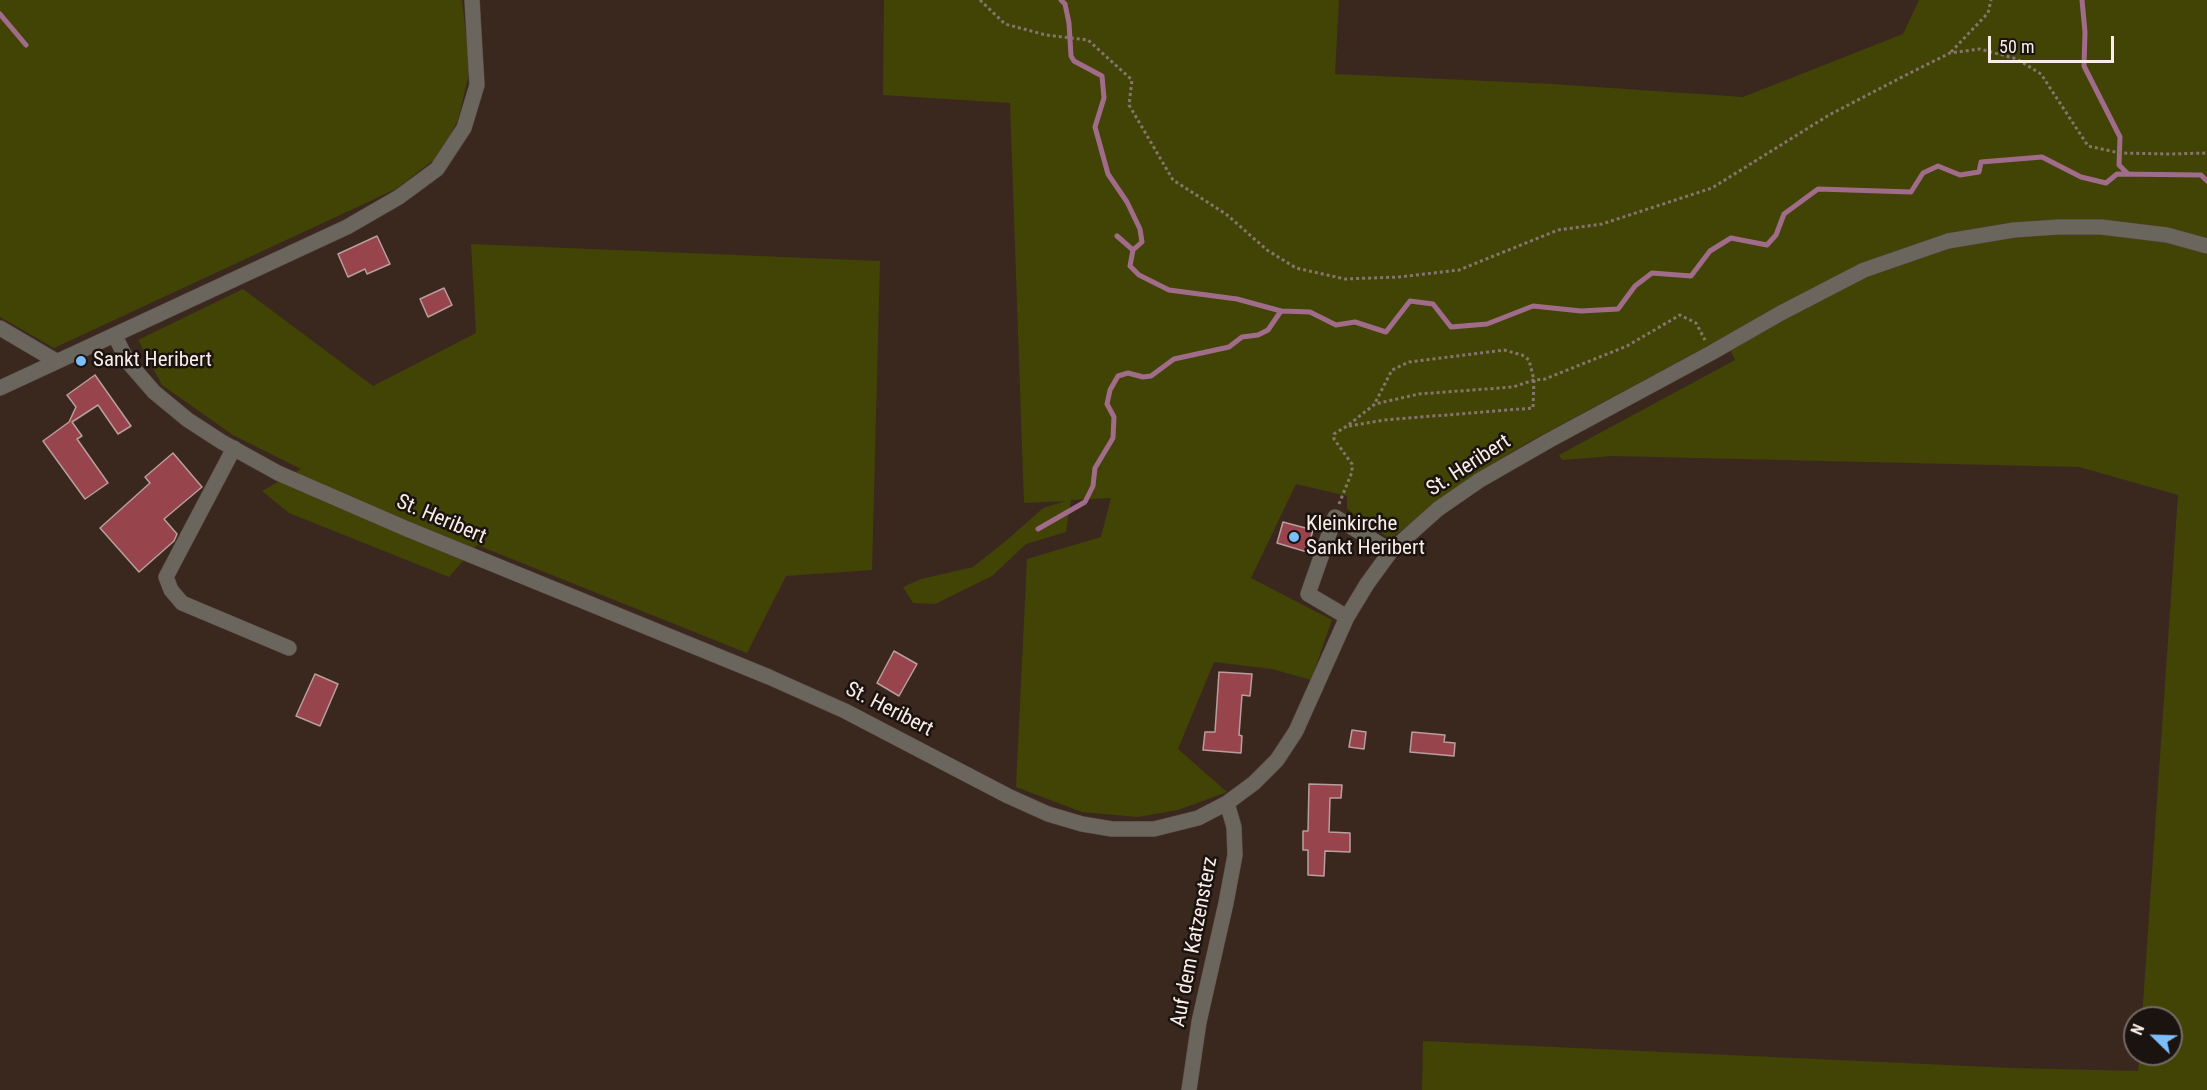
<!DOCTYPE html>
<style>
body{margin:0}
#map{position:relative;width:2207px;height:1090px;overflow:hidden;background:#3a281f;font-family:"Roboto Condensed",sans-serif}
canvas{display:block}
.north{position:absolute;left:2123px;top:1006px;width:60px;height:60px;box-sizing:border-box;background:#1b130f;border:2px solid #746a65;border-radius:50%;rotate:293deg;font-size:16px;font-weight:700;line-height:24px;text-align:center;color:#faede7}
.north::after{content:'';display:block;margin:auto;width:21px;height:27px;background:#7cbef9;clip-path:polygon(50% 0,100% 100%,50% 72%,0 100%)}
.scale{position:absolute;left:1988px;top:36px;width:126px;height:27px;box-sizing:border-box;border:3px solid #faede7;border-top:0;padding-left:8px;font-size:18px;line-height:21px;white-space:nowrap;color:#faede7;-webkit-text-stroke:4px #1b130f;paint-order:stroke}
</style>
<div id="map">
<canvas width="2207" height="1090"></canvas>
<div class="north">N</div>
<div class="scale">50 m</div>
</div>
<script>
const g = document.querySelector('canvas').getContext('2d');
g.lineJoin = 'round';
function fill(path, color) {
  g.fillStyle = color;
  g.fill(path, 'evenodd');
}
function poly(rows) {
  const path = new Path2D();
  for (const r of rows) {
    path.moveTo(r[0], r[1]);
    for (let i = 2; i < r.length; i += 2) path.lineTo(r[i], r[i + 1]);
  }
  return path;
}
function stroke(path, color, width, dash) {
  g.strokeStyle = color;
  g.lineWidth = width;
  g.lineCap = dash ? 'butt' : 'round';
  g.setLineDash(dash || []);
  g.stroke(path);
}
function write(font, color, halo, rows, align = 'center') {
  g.font = font + ' "Roboto Condensed",sans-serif';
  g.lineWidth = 5;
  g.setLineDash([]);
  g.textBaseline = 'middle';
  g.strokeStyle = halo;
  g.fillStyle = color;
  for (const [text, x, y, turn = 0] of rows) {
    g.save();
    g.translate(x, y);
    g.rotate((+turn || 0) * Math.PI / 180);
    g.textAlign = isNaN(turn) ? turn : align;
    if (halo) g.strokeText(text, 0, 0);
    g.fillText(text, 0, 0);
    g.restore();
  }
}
const green = poly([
 [0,0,462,0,470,69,458,120,439,156,396,189,54,348,0,317],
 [884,0,1339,0,1335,74,1552,84,1743,97,1903,34,1919,0,2207,0,2207,1090,1422,1090,1423,1041,2012,1068,2138,1071,2140,1054,2171,1054,2171,1018,2142,1018,2178,495,2079,467,1613,456,1562,460,1559,455,1735,360,1724,337,1527,443,1474,475,1390,539,1347,509,1347,496,1296,484,1251,578,1332,620,1311,680,1272,669,1214,662,1178,749,1227,792,1178,810,1138,817,1082,812,1016,787,1027,559,1101,537,1111,498,1071,500,1066,532,1026,544,992,576,935,604,913,603,903,587,921,579,973,567,1007,540,1043,508,1066,501,1024,503,1010,103,883,95],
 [471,244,880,261,872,570,786,576,747,653,477,545,449,577,289,513,262,491,301,469,233,435,162,385,138,340,243,289,373,386,476,333]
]);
const stream = poly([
 [1061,0,1065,4,1069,23,1071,56,1074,61,1102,76,1104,98,1095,127,1108,174,1127,202,1140,229,1142,242,1133,250,1130,266,1139,275,1169,290,1237,299,1281,311,1310,312,1336,325,1355,322,1386,332,1410,301,1433,304,1451,327,1487,324,1533,306,1581,311,1618,309,1635,286,1652,273,1691,276,1710,251,1731,238,1767,245,1776,235,1784,214,1818,189,1911,192,1923,173,1938,166,1960,175,1979,172,1981,162,2042,157,2081,177,2106,183,2117,174,2201,175,2207,181],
 [2082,0,2085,32,2084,66,2120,137,2119,165,2128,174],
 [0,14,26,45],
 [1117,236,1133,250],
 [1038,529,1085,502,1093,486,1095,468,1113,438,1114,417,1107,404,1110,390,1118,376,1128,373,1143,377,1151,376,1174,359,1229,347,1242,337,1258,335,1268,330,1281,311]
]);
const building = poly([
 [377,236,390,264,367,274,365,269,348,277,338,254,377,236],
 [444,288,452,305,428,317,420,299,444,288],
 [95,375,131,426,118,434,98,405,72,422,82,436,77,439,108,483,85,499,43,441,69,422,76,407,67,395,95,375],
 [173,453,202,487,164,519,177,534,174,541,139,572,100,528,150,483,145,477,173,453],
 [1283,522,1313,530,1307,552,1277,543,1283,522],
 [894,651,917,664,899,696,877,683,894,651],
 [1219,672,1252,674,1250,696,1242,695,1239,735,1242,736,1241,753,1203,750,1205,732,1215,732,1219,672],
 [315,674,338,684,320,726,296,716,315,674],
 [1352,730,1366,732,1364,749,1349,747,1352,730],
 [1412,732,1445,735,1444,742,1455,743,1454,756,1410,752,1412,732],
 [1309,784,1342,785,1341,798,1330,798,1329,832,1350,833,1350,852,1325,851,1324,876,1308,875,1308,850,1303,850,1303,831,1308,831,1309,784]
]);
const path = poly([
 [980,0,1005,24,1046,35,1088,40,1132,80,1129,105,1173,180,1226,214,1267,250,1296,268,1345,279,1399,277,1459,270,1558,230,1602,224,1712,188,1829,115,1906,75,1950,53,1980,49,2017,59,2041,74,2088,146,2120,153,2169,154,2207,153],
 [1951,52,1988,13,1991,0],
 [1349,426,1384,420,1533,408,1534,380,1529,360,1522,355,1504,350,1409,362,1392,370,1375,403],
 [1339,504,1352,472,1352,464,1334,439,1334,434,1347,426,1375,404,1419,394,1513,387,1534,380,1545,379,1627,346,1680,315,1696,323,1705,340]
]);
const minor = poly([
 [0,328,56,361],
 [115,336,128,362,154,392,188,420,222,442,278,473,407,529,769,677,845,711,1008,796,1048,814,1082,824,1112,829,1154,829,1198,818,1227,803,1254,783,1277,760,1296,731,1347,617,1367,584,1391,551,1438,509,1480,480,1548,441,1711,353,1781,313,1864,270,1948,241,2014,230,2058,227,2101,227,2167,235,2207,246],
 [0,388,347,227,399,197,437,169,464,128,477,85,472,0],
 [234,448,166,577,171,590,182,603,289,648],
 [1347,617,1308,594,1335,517,1391,551],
 [1189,1090,1199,1022,1226,903,1235,855,1234,827,1227,803]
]);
const markers = [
 [81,361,6,"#7cbef9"],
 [1294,537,6,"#7cbef9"]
];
const poiNames = [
 ["Sankt Heribert",93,361],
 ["Kleinkirche",1306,525],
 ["Sankt Heribert",1306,549]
];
const streetNames = [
 ["St. Heribert",1469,466,-33],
 ["St. Heribert",441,520,23],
 ["St. Heribert",889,710,27],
 ["Auf dem Katzensterz",1195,942,-79]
];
fill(green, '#414405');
stroke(stream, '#a06c89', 5);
fill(building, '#97444c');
stroke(building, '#b99e9f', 1.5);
stroke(minor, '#55443b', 16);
stroke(path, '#85756d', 3, [3, 3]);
stroke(minor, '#6a655d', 15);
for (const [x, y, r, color] of markers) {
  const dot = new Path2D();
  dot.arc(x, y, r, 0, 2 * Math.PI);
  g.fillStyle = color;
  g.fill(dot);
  stroke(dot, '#1b130f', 2);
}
write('21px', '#faede7', '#1b130f', poiNames, 'left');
write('21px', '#faede7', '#1b130f', streetNames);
</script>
